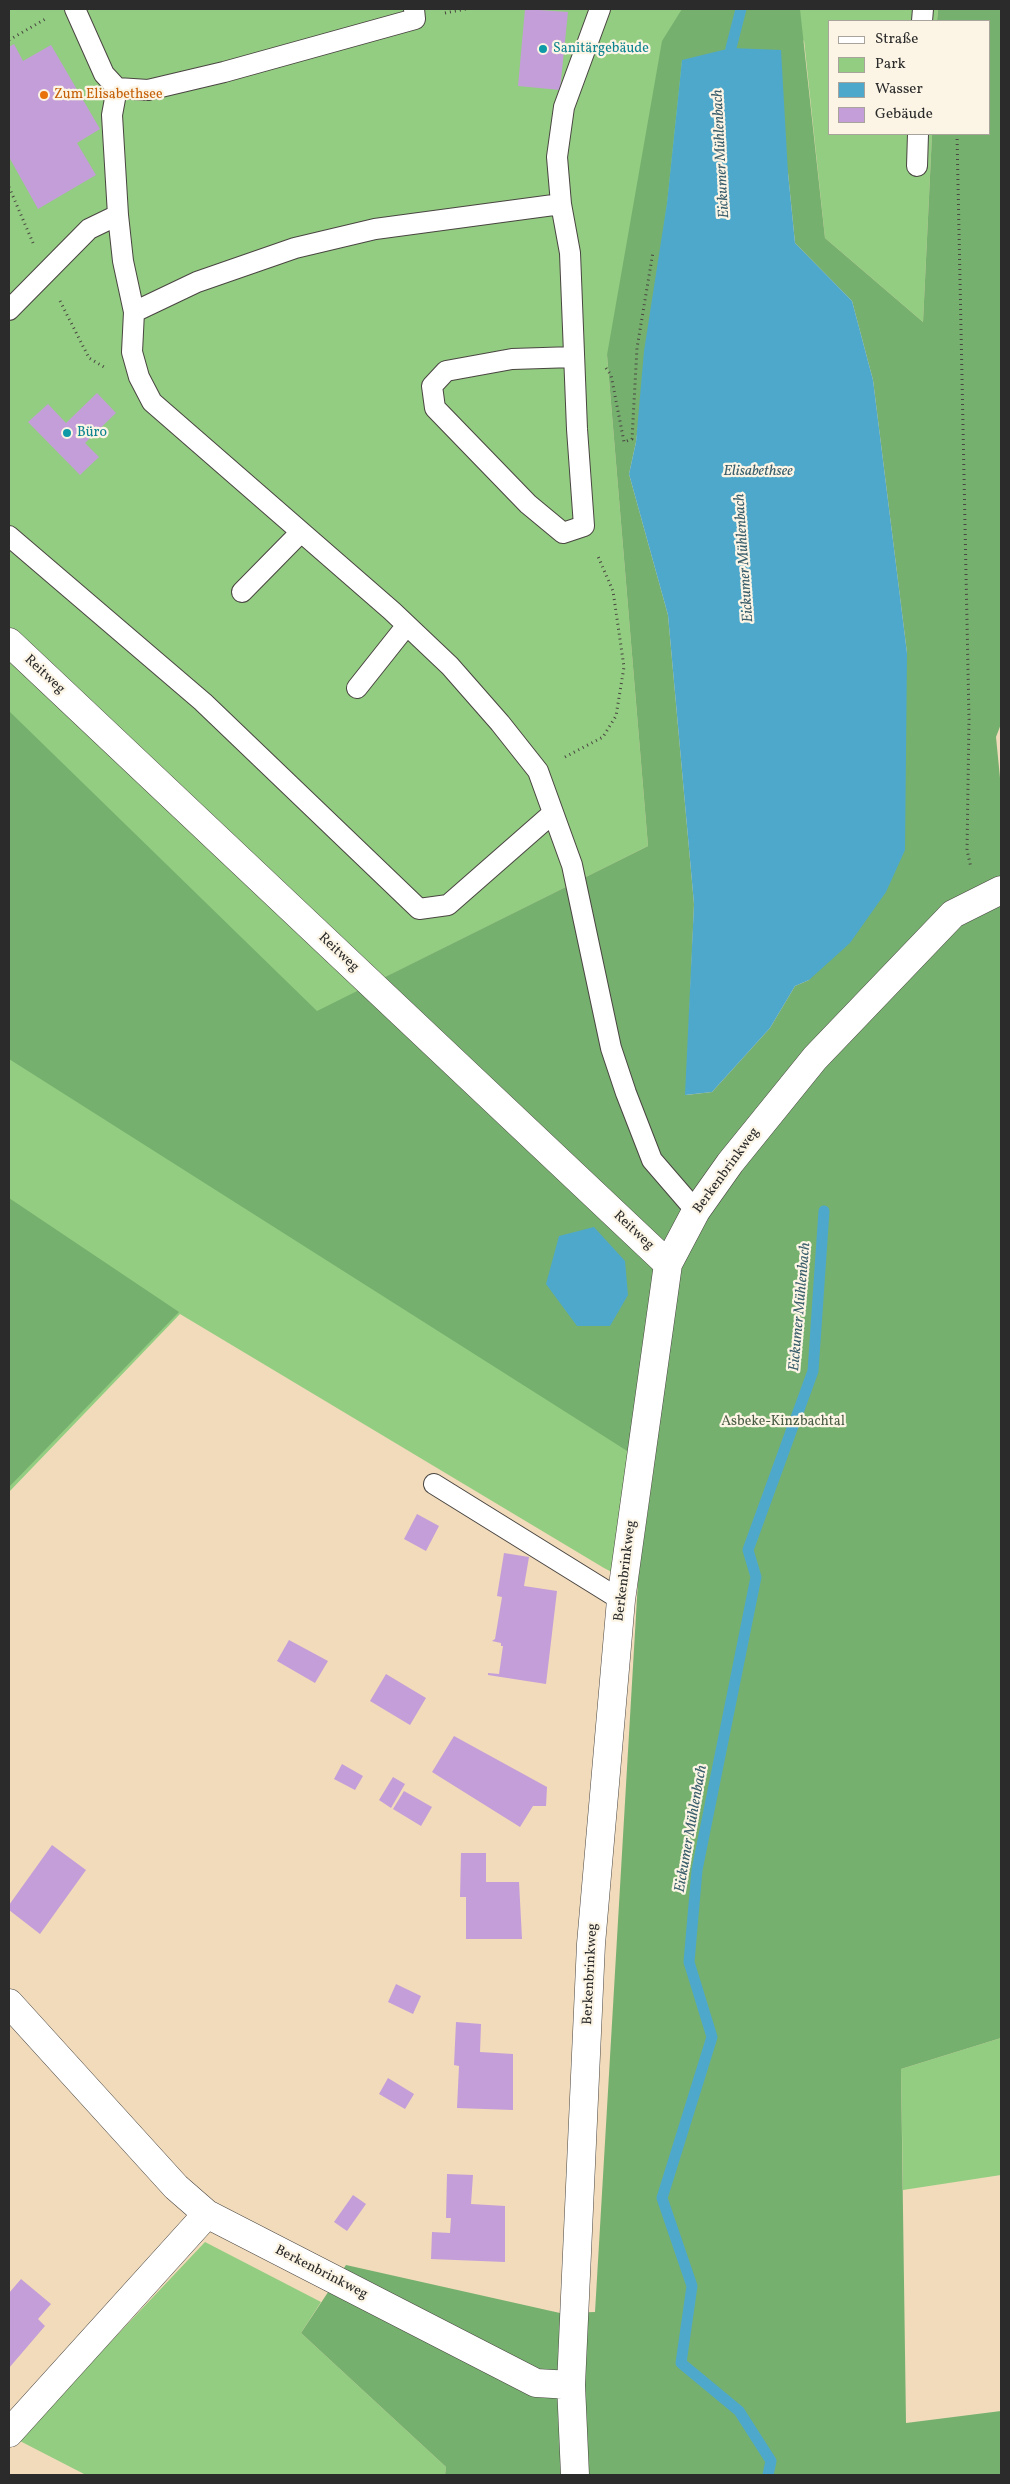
<!DOCTYPE html>
<meta charset="utf-8">
<style>
body{margin:0}
#map{position:relative;width:1010px;height:2484px;overflow:hidden;background:#f1dbbb;font-family:Vollkorn,serif}
canvas{display:block}
.frame{position:absolute;inset:0;border:10px solid #2b2b2b;pointer-events:none}
.legend{position:absolute;left:828px;top:20px;width:162px;height:115px;box-sizing:border-box;background:#fcf5e5;border:1px solid #a8a49b;margin:0;padding:6px 9px;list-style:none;font-size:15px;color:#2b2b2b}
.legend li{display:flex;align-items:center;gap:10px;height:25px}
.legend b{width:25px;border:1px solid #a8a49b}
</style>
<div id="map">
<canvas width="1010" height="2484"></canvas>
<div class="frame"></div>
<ul class="legend">
<li><b style="height:6px;background:#fff"></b>Straße</li>
<li><b style="height:14px;background:#93cd81"></b>Park</li>
<li><b style="height:14px;background:#4ea8cc"></b>Wasser</li>
<li><b style="height:14px;background:#c49ed8"></b>Gebäude</li>
</ul>
</div>
<script>
const g = document.querySelector('canvas').getContext('2d');
g.lineJoin = 'round';
function fill(path, color) {
  g.fillStyle = color;
  g.fill(path, 'evenodd');
}
function poly(rows) {
  const path = new Path2D();
  for (const r of rows) {
    path.moveTo(r[0], r[1]);
    for (let i = 2; i < r.length; i += 2) path.lineTo(r[i], r[i + 1]);
  }
  return path;
}
function stroke(path, color, width, dash) {
  g.strokeStyle = color;
  g.lineWidth = width;
  g.lineCap = dash ? 'butt' : 'round';
  g.setLineDash(dash || []);
  g.stroke(path);
}
function write(font, color, halo, rows, align = 'center') {
  g.font = font + ' Vollkorn,serif';
  g.lineWidth = 4.5;
  g.setLineDash([]);
  g.textBaseline = 'middle';
  g.strokeStyle = halo;
  g.fillStyle = color;
  for (const [text, x, y, turn = 0] of rows) {
    g.save();
    g.translate(x, y);
    g.rotate((+turn || 0) * Math.PI / 180);
    g.textAlign = isNaN(turn) ? turn : align;
    if (halo) g.strokeText(text, 0, 0);
    g.fillText(text, 0, 0);
    g.restore();
  }
}
const green = poly([
 [9,9,938,9,937,21,829,21,829,134,932,134,923,322,825,238,804,40,607,355,648,846,392,974,678,1231,900,2065,596,2315,639,1586,604,1568,180,1314,9,1492],
 [1001,2038,1001,2175,903,2190,901,2069],
 [205,2242,321,2302,301,2333,446,2467,445,2475,86,2475,18,2440]
]);
const forest = poly([
 [682,9,800,9,825,238,923,322,932,134,989,134,989,21,937,21,938,9,1001,9,1001,724,996,737,1001,788,1001,2038,901,2069,906,2423,1001,2411,1001,2475,445,2475,446,2467,301,2333,346,2265,560,2313,595,2312,638,1581,654,1468,9,1059,9,711,317,1011,648,846,607,355,662,41],
 [682,60,788,173,795,243,852,301,873,380,907,653,809,980,795,986,770,1028,712,1092,686,1095,694,904,668,615,629,474,636,442,667,204],
 [9,1198,179,1312,9,1487]
]);
const water = poly([
 [731,48,781,50,788,173,795,243,852,301,873,380,907,653,905,850,886,892,850,943,809,980,795,986,770,1028,712,1092,685,1095,694,904,668,615,629,474,636,442,644,351,667,203,682,60],
 [594,1227,625,1261,628,1295,610,1326,577,1326,546,1284,559,1236]
]);
const stream = poly([
 [731,63,731,48,741,9],
 [768,2475,771,2461,739,2411,681,2363,692,2286,662,2198,712,2037,689,1962,697,1870,756,1577,748,1550,813,1371,824,1211]
]);
const building = poly([
 [525,9,568,12,560,90,518,86],
 [14,44,23,61,51,45,100,129,77,143,96,175,38,209,9,157,9,47],
 [97,393,116,413,85,443,99,457,80,475,28,422,48,404,66,423],
 [417,1514,439,1526,426,1551,404,1539],
 [504,1553,529,1557,524,1586,557,1591,546,1684,488,1675,488,1673,499,1674,503,1646,501,1646,501,1643,492,1641,495,1639,502,1597,497,1596],
 [289,1640,328,1661,315,1683,277,1661],
 [386,1674,426,1698,410,1725,370,1701],
 [454,1736,547,1787,546,1806,533,1806,520,1827,432,1772],
 [342,1764,363,1776,355,1790,334,1779],
 [393,1777,405,1784,391,1808,379,1800],
 [404,1791,432,1807,421,1826,393,1809],
 [52,1845,86,1870,40,1934,9,1910,9,1905],
 [461,1853,486,1853,486,1882,519,1882,522,1939,466,1939,466,1897,460,1897],
 [396,1984,421,1996,413,2014,388,2002],
 [456,2022,481,2024,480,2052,513,2054,513,2110,457,2108,459,2066,454,2065],
 [388,2078,414,2094,405,2109,379,2094],
 [447,2174,473,2175,471,2204,505,2206,505,2262,431,2259,432,2232,450,2233,451,2218,446,2218],
 [353,2195,366,2204,347,2231,334,2222],
 [21,2279,51,2304,38,2319,45,2326,9,2368,9,2293]
]);
const path = poly([
 [445,13,466,9],
 [9,40,47,18],
 [957,134,969,719,967,850,971,868],
 [9,187,33,243],
 [60,301,89,358,104,367],
 [606,368,611,375,624,442,632,439,637,348,653,252],
 [565,757,603,737,616,716,624,667,613,591,597,554]
]);
const service = poly([
 [75,9,104,74,117,88,112,115,118,215,123,261,134,312,132,352,139,377,152,402,392,611,450,666,500,723,538,771,572,865,611,1048,626,1093,652,1160,696,1211],
 [922,21,923,9],
 [117,88,148,90,224,72,415,19,414,9],
 [917,166,918,134],
 [561,204,557,157,564,107,600,9],
 [9,310,89,229,118,215],
 [134,312,197,282,295,248,375,229,561,204,570,253,577,429,584,526,563,533,528,504,435,408,432,386,446,371,512,359,574,357],
 [9,536,203,702,419,909,448,905,553,813],
 [242,592,301,532],
 [357,688,407,625],
 [434,1484,621,1600]
]);
const minor = poly([
 [9,642,668,1264],
 [9,2003,176,2187,207,2214,536,2383,571,2385],
 [9,2433,207,2214],
 [575,2475,571,2385,591,1944,621,1600,668,1264,696,1211,730,1163,815,1058,953,914,1001,890]
]);
const markers = [
 [543,49,5,"#0f9aa8"],
 [44,95,5,"#e8710a"],
 [67,433,5,"#0f9aa8"]
];
const cultureNames = [
 ["Sanitärgebäude",553,49],
 ["Büro",77,433]
];
const foodNames = [
 ["Zum Elisabethsee",54,95]
];
const streetNames = [
 ["Reitweg",44,675,43],
 ["Reitweg",338,953,43],
 ["Berkenbrinkweg",727,1171,-54],
 ["Reitweg",633,1231,43],
 ["Berkenbrinkweg",626,1571,-83],
 ["Berkenbrinkweg",591,1974,-87],
 ["Berkenbrinkweg",321,2273,27]
];
const parkNames = [
 ["Asbeke-Kinzbachtal",783,1422]
];
const waterNames = [
 ["Eickumer Mühlenbach",722,154,-93],
 ["Elisabethsee",758,472],
 ["Eickumer Mühlenbach",745,558,-94],
 ["Eickumer Mühlenbach",801,1307,-85],
 ["Eickumer Mühlenbach",692,1829,-80]
];
fill(green, '#93cd81');
fill(forest, '#76b06f');
fill(water, '#4ea8cc');
stroke(stream, '#4ea8cc', 11);
fill(building, '#c49ed8');
stroke(service, '#494541', 22);
stroke(minor, '#494541', 29);
stroke(path, '#494541', 3, [1, 4]);
stroke(service, '#fff', 20);
stroke(minor, '#fff', 28);
for (const [x, y, r, color] of markers) {
  const dot = new Path2D();
  dot.arc(x, y, r, 0, 2 * Math.PI);
  g.fillStyle = color;
  g.fill(dot);
  stroke(dot, '#fcf5e5', 2);
}
write('14px', '#0d838f', '#fcf5e5', cultureNames, 'left');
write('14px', '#c56008', '#fcf5e5', foodNames, 'left');
write('14px', '#2b2b2b', '#fcf5e5', streetNames);
write('14px', '#4a5c45', '#fcf5e5', parkNames);
write('italic 15px', '#395d6b', '#fcf5e5', waterNames);
</script>
